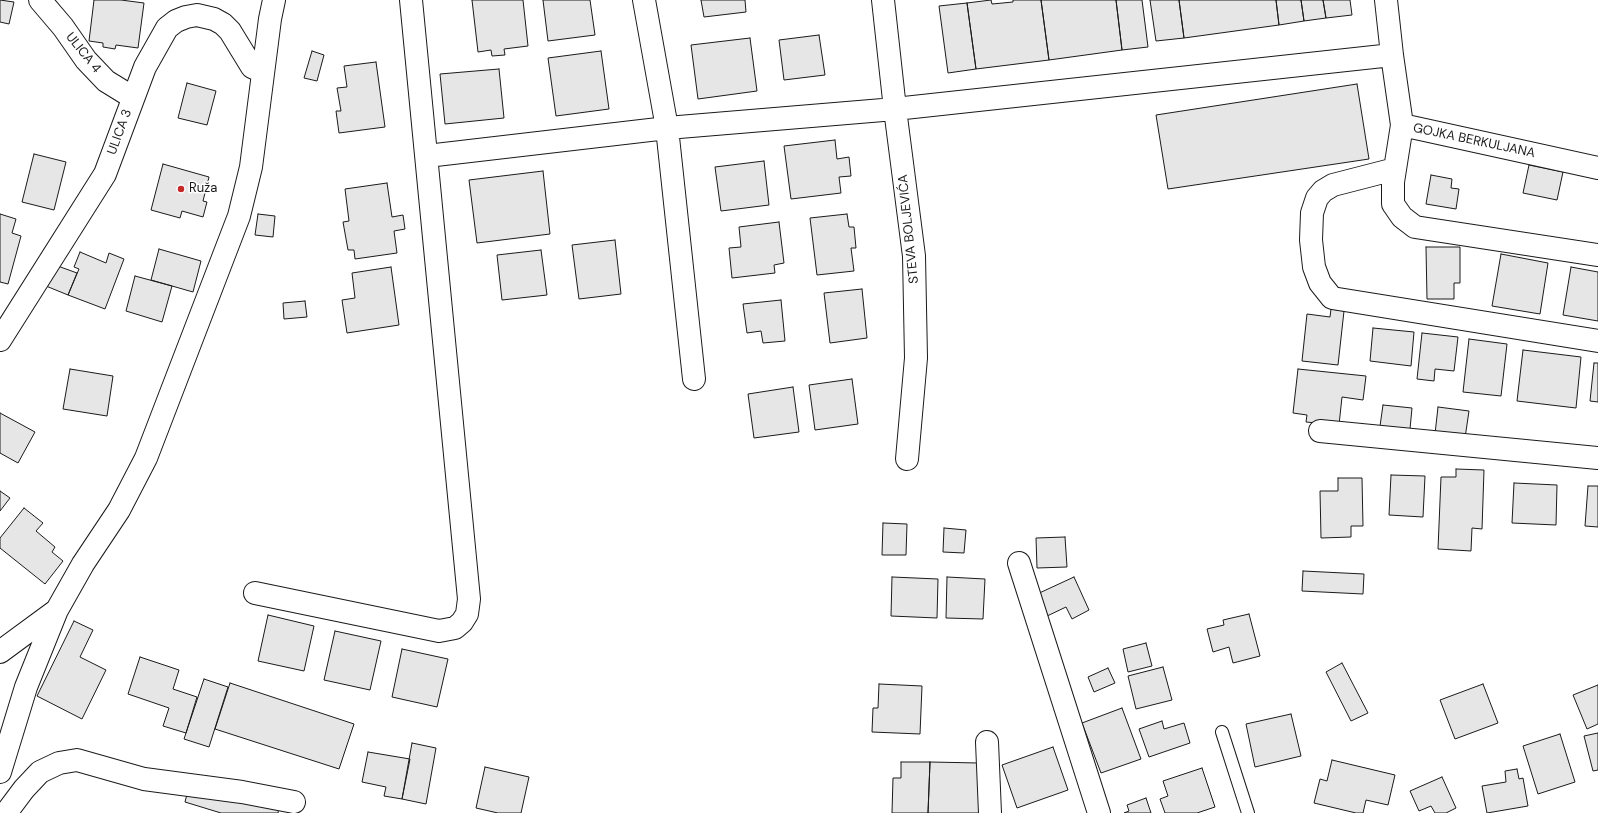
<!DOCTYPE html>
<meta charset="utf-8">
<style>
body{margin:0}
canvas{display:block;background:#fff}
</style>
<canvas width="1598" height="813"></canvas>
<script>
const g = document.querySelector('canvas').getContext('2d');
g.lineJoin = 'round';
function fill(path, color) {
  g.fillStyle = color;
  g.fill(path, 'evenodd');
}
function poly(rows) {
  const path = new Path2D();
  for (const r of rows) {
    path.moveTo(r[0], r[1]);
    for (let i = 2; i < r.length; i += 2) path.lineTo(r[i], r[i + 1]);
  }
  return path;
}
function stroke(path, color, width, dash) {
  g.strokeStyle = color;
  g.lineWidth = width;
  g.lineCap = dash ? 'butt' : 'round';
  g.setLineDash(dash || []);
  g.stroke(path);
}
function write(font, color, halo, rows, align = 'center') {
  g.font = font + ' "DM Sans",sans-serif';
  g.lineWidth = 3;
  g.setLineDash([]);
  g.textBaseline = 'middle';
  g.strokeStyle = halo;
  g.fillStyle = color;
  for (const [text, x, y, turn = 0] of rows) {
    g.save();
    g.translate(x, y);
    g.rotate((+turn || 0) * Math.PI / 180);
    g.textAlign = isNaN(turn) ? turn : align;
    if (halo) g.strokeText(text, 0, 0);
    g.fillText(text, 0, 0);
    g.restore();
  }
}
const building = poly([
 [0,0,14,2,9,24,0,22,0,0],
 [94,0,121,0,144,3,138,48,116,45,115,49,103,47,103,43,89,41,94,0],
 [472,0,523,0,528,46,504,49,505,55,492,56,491,50,478,52,472,0],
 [543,0,590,0,595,35,548,41,543,0],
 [701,0,745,0,746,12,704,17,701,0],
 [991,0,992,4,1013,2,1013,0,1041,0,1049,60,976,69,967,3,991,0],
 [1041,0,1116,0,1122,50,1049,60,1041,0],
 [1116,0,1142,0,1148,47,1122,50,1116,0],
 [1150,0,1179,0,1184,38,1156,41,1150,0],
 [1179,0,1276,0,1279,25,1184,38,1179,0],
 [1276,0,1301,0,1304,21,1279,25,1276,0],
 [1301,0,1323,0,1326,18,1304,21,1301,0],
 [1323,0,1350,0,1352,15,1326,18,1323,0],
 [967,3,976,69,948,73,939,6,967,3],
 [819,35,825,75,784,80,779,40,819,35],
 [750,38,757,91,698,99,691,45,750,38],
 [312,51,324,55,317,81,304,78,312,51],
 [601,51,609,109,556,116,548,58,601,51],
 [376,62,385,127,339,133,336,111,341,111,337,88,347,87,344,66,376,62],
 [499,69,504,118,445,124,440,74,499,69],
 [187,83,216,91,207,125,178,118,187,83],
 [1357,84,1369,159,1168,189,1156,115,1357,84],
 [835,140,837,159,849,157,851,176,839,177,841,193,791,199,784,146,835,140],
 [34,154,66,162,54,210,22,202,34,154],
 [764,161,769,205,721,211,715,167,764,161],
 [163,164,209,177,203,201,207,202,203,217,182,211,180,218,151,210,163,164],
 [1529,165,1563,172,1557,200,1523,193,1529,165],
 [543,171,550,234,477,243,469,180,543,171],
 [1431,175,1452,179,1451,188,1459,189,1456,209,1426,204,1431,175],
 [387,183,392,217,403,215,405,229,394,231,397,253,355,259,354,250,348,250,343,222,349,221,345,189,387,183],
 [0,214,16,219,12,233,21,236,8,284,0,282,0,214],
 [258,214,275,216,273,237,255,235,258,214],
 [847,214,849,227,854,227,856,248,851,248,854,271,817,275,810,218,847,214],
 [779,222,784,263,774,265,775,273,732,278,729,248,741,247,739,227,779,222],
 [615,240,621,294,579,299,572,245,615,240],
 [1426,247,1460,247,1460,283,1454,283,1454,299,1427,299,1426,247],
 [159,249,201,261,193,292,151,280,159,249],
 [541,250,547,295,502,300,497,255,541,250],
 [80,252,106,263,109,253,124,259,105,309,68,295,79,269,74,267,80,252],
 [1501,254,1548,263,1540,314,1492,306,1501,254],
 [55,265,77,273,68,295,46,286,55,265],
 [391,267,399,325,347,333,342,300,355,298,352,273,391,267],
 [1571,267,1598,272,1598,321,1563,315,1571,267],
 [135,276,172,286,162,322,126,311,135,276],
 [862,289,867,338,830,343,824,293,862,289],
 [781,300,785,341,763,343,761,331,747,333,743,304,781,300],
 [305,301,307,317,284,319,283,303,305,301],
 [1331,309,1344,311,1338,365,1302,361,1307,314,1330,317,1331,309],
 [1373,328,1414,332,1411,366,1370,361,1373,328],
 [1422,333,1458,337,1454,371,1435,369,1434,381,1417,379,1422,333],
 [1469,339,1507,344,1501,396,1463,392,1469,339],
 [1523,350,1581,357,1576,408,1517,401,1523,350],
 [1594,363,1598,363,1598,402,1590,401,1594,363],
 [70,369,113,376,107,416,63,409,70,369],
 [1298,369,1366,376,1363,400,1342,397,1339,425,1306,422,1307,415,1293,413,1298,369],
 [852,379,858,424,815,430,809,385,852,379],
 [793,387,799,432,754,438,748,394,793,387],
 [1383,405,1412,408,1410,429,1380,426,1383,405],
 [1438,407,1469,411,1465,438,1435,434,1438,407],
 [0,413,35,432,18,463,0,453,0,413],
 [1456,469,1484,470,1482,529,1472,528,1471,551,1438,549,1441,477,1456,477,1456,469],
 [1391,475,1425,476,1423,517,1389,515,1391,475],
 [1338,478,1362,478,1363,526,1351,526,1351,537,1321,538,1320,491,1338,491,1338,478],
 [1514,483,1557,485,1556,525,1512,523,1514,483],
 [1588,486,1598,486,1598,527,1585,526,1588,486],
 [0,491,10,498,0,511,0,491],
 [24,508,43,523,36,531,55,547,52,552,63,561,45,584,0,548,0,538,24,508],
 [883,523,907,524,906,555,882,555,883,523],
 [944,528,966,530,964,553,943,552,944,528],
 [1065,537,1067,567,1037,568,1036,538,1065,537],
 [1303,571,1364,574,1363,594,1302,591,1303,571],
 [892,577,938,579,937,618,891,616,892,577],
 [947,577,985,579,983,619,946,618,947,577],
 [1074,577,1089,610,1072,619,1066,607,1045,617,1035,595,1074,577],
 [1249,614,1260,656,1233,663,1229,647,1213,652,1207,629,1224,625,1223,620,1249,614],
 [268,615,314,626,304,671,258,661,268,615],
 [74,621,93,630,80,657,106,670,82,719,37,696,74,621],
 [335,631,381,641,370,690,324,680,335,631],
 [1146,643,1152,666,1128,672,1123,649,1146,643],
 [402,649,448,659,437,707,392,697,402,649],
 [140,657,179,670,173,689,197,697,186,733,163,726,169,708,128,694,140,657],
 [1342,663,1368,713,1351,721,1326,672,1342,663],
 [1163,667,1172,700,1136,709,1128,676,1163,667],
 [1108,668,1115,683,1094,692,1088,677,1108,668],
 [204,679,228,687,209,747,184,739,204,679],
 [230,683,354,724,339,769,215,729,230,683],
 [879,684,922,686,920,734,872,732,873,708,878,708,879,684],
 [1483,684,1498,723,1455,739,1440,700,1483,684],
 [1598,685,1598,724,1587,729,1573,695,1598,685],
 [1122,708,1141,759,1101,773,1082,723,1122,708],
 [1291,714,1301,756,1255,767,1246,724,1291,714],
 [1162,721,1164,729,1184,723,1190,743,1149,757,1139,729,1162,721],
 [1598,733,1598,770,1593,771,1584,736,1598,733],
 [1560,734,1575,782,1538,794,1523,746,1560,734],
 [412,743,436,748,426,804,402,799,412,743],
 [1053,747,1068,790,1017,808,1002,765,1053,747],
 [368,752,410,759,402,799,384,796,386,787,362,782,368,752],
 [1332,760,1395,775,1388,805,1366,800,1363,813,1356,813,1314,803,1320,779,1327,781,1332,760],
 [901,762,930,762,928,813,892,813,893,778,901,778,901,762],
 [930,762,979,763,979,813,928,813,930,762],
 [485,767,529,777,521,813,498,813,476,808,485,767],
 [1202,768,1215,807,1197,813,1165,813,1160,799,1168,796,1163,781,1202,768],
 [1517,769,1519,779,1523,778,1528,806,1487,813,1482,786,1506,782,1505,771,1517,769],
 [1442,777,1456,808,1446,813,1435,813,1431,806,1419,811,1410,791,1442,777],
 [188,790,279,808,278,813,221,813,185,802,188,790],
 [1146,798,1151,813,1124,813,1129,811,1127,805,1146,798]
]);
const lane = poly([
 [1222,732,1248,813]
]);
const street = poly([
 [40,0,63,27,86,60,106,81,132,97],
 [644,0,667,128,694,379],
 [883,0,895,109,914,256,916,358,907,459],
 [1386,0,1392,55,1402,125,1393,182,1393,204,1402,217,1415,227,1597,255],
 [1402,125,1598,168],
 [427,156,667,128,895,109,1392,55],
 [1395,169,1333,185,1323,191,1317,198,1312,213,1311,240,1314,267,1320,283,1332,298,1598,341],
 [0,340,105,174,145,67,167,28,176,21,186,17,197,15,214,19,223,24,230,31,252,67,263,72],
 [1320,431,1598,458],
 [1019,563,1099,813],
 [255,593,439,631,455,628,462,622,467,614,469,599,411,0],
 [0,652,57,610],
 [987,742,990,813],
 [0,772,26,687,57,610,83,564,119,510,146,458,239,216,251,167,270,19,274,0],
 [6,813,24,789,40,772,59,763,77,760,144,779,242,792,294,802]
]);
const markers = [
 [181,189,4,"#c62828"]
];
const streetNames = [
 ["ULICA 4",83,53,51],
 ["ULICA 3",120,132,-70],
 ["GOJKA BERKULJANA",1474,141,12],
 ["STEVA BOLJEVIĆA",909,229,-96]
];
const poiNames = [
 ["Ruža",189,189]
];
fill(building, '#e6e6e6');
stroke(building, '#1a1a1a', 1);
stroke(lane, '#1a1a1a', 14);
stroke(street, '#1a1a1a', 24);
stroke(lane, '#fff', 12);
stroke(street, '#fff', 22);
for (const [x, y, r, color] of markers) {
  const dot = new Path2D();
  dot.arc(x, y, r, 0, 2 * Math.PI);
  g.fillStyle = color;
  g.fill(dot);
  stroke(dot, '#fff', 1.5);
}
write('13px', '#1a1a1a', '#fff', streetNames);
write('13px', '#1a1a1a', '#fff', poiNames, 'left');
</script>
